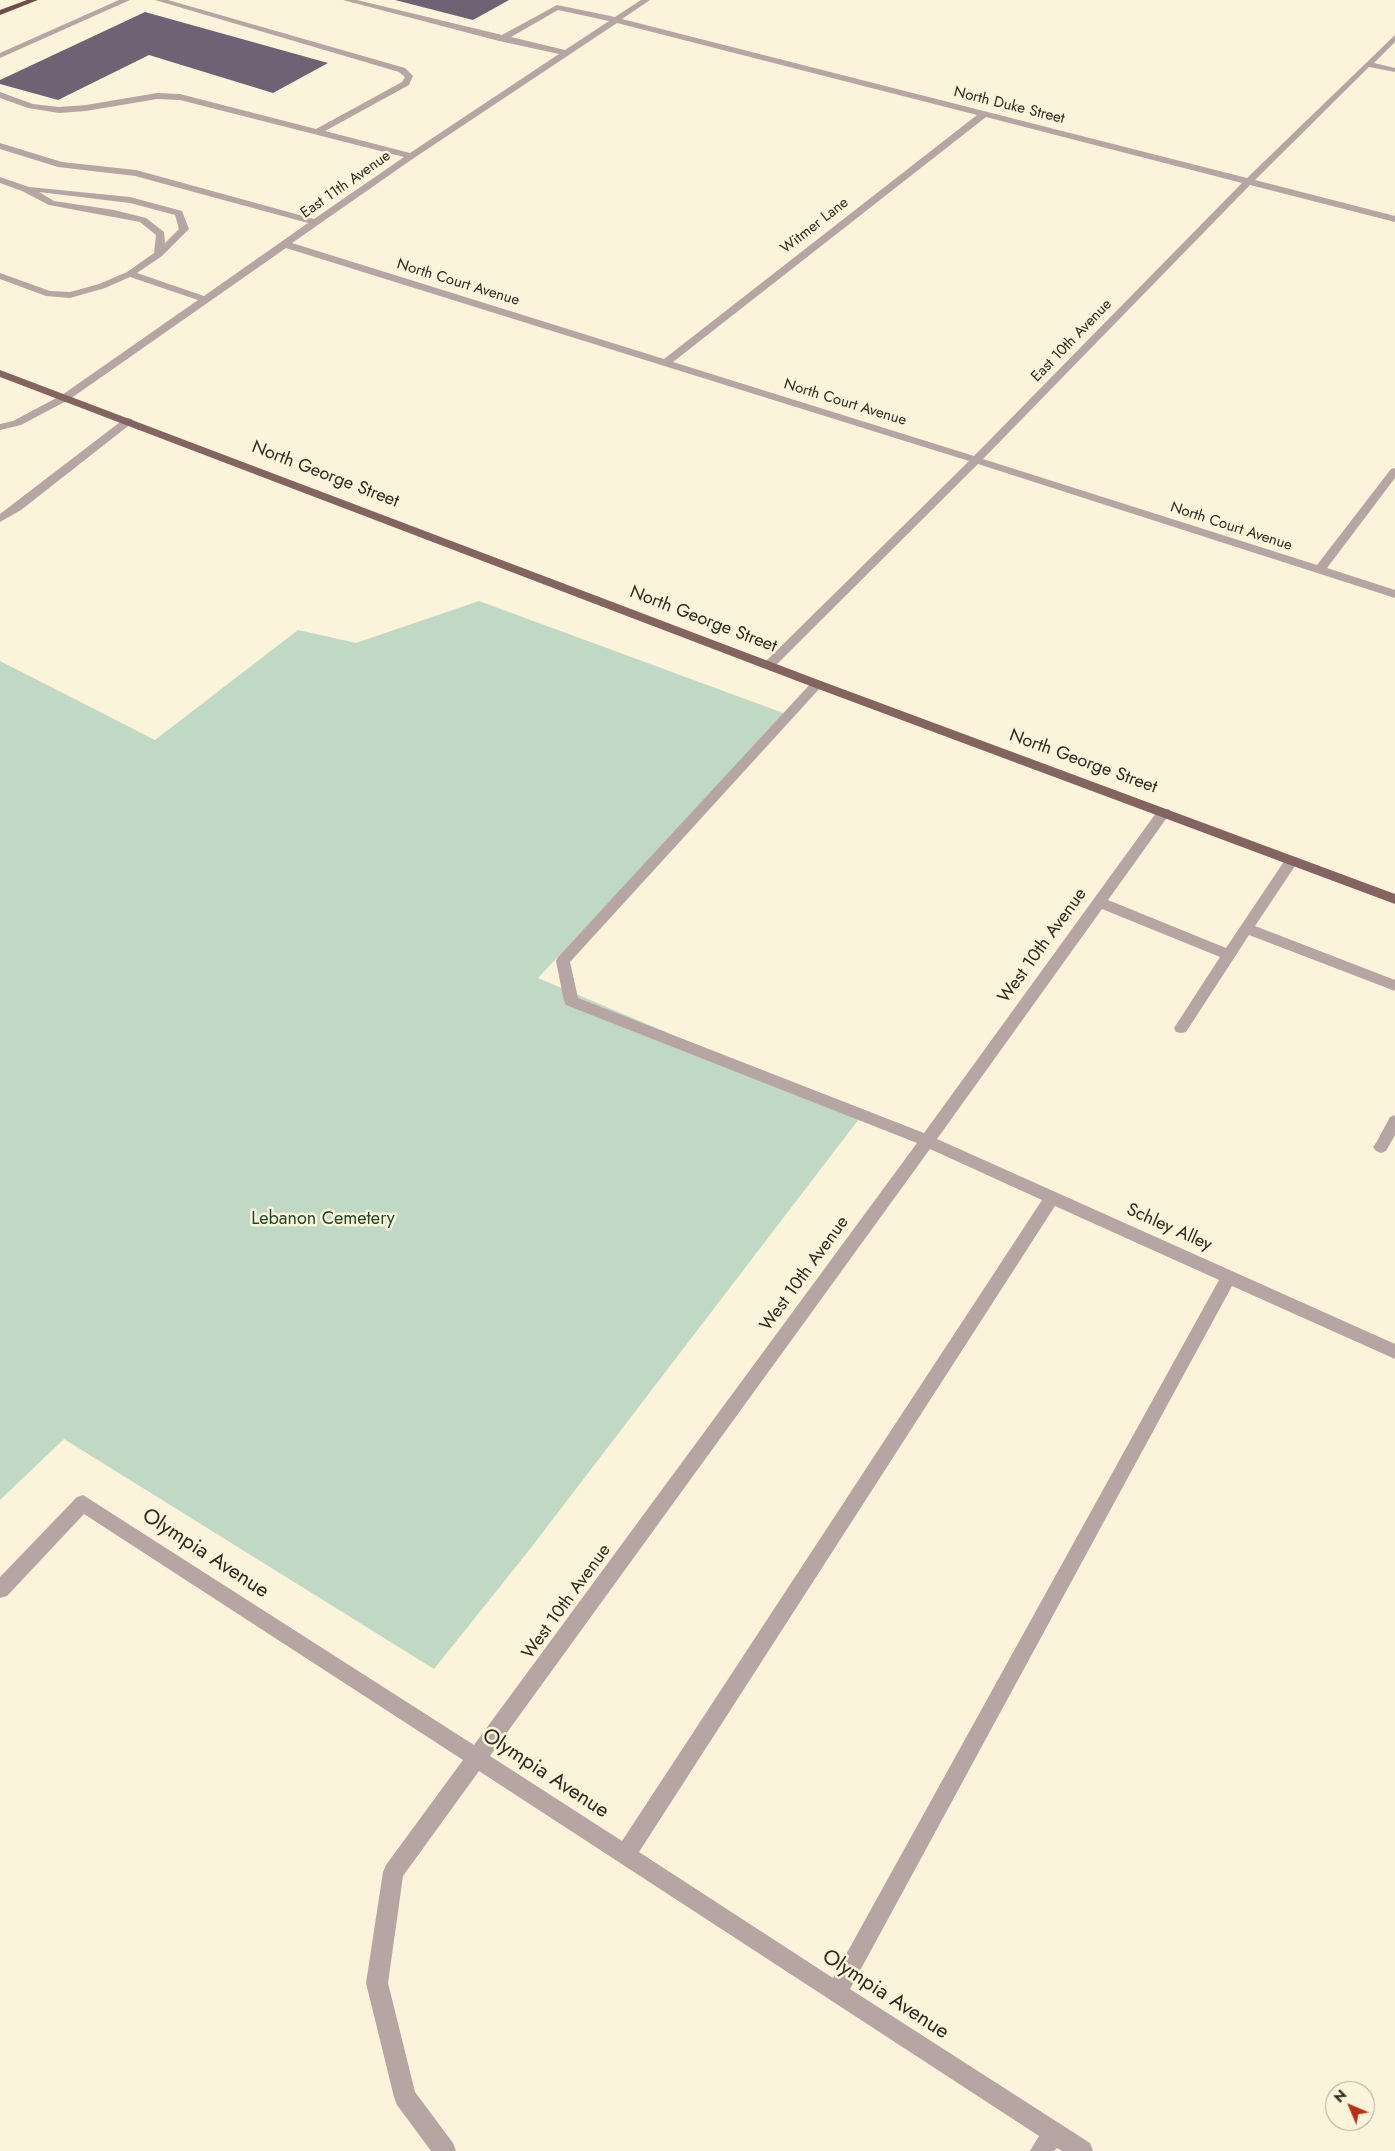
<!DOCTYPE html>
<style>
body{margin:0}
#map{position:relative;width:1395px;height:2151px;overflow:hidden;background:#fbf3da;font-family:Jost,sans-serif}
canvas{display:block}
.north{position:absolute;left:1325px;top:2081px;width:50px;height:50px;box-sizing:border-box;background:#fbf3da;border:1px solid #a9a390;border-radius:50%;rotate:315deg;font-size:14px;font-weight:700;line-height:20px;text-align:center;color:#2e2b22}
.north::after{content:'';display:block;margin:auto;width:18px;height:22px;background:#b92d15;clip-path:polygon(50% 0,100% 100%,50% 72%,0 100%)}
</style>
<div id="map">
<canvas width="1395" height="2151"></canvas>
<div class="north">N</div>
</div>
<script>
const g = document.querySelector('canvas').getContext('2d');
g.lineJoin = 'round';
function fill(path, color) {
  g.fillStyle = color;
  g.fill(path, 'evenodd');
}
function poly(rows) {
  const path = new Path2D();
  for (const r of rows) {
    path.moveTo(r[0], r[1]);
    for (let i = 2; i < r.length; i += 2) path.lineTo(r[i], r[i + 1]);
  }
  return path;
}
function write(font, color, halo, rows, align = 'center') {
  g.font = font + ' Jost,sans-serif';
  g.lineWidth = 5;
  g.setLineDash([]);
  g.textBaseline = 'middle';
  g.strokeStyle = halo;
  g.fillStyle = color;
  for (const [text, x, y, turn = 0] of rows) {
    g.save();
    g.translate(x, y);
    g.rotate((+turn || 0) * Math.PI / 180);
    g.textAlign = isNaN(turn) ? turn : align;
    if (halo) g.strokeText(text, 0, 0);
    g.fillText(text, 0, 0);
    g.restore();
  }
}
const green = poly([
 [479,601,786,714,538,978,862,1115,530,1549,434,1669,64,1439,0,1500,0,661,155,740,298,630,356,643]
]);
const building = poly([
 [395,0,509,0,473,20],
 [145,12,328,63,273,93,149,55,58,100,0,84,0,80]
]);
const minor = poly([
 [119,0,130,0,0,58,0,53,119,0],
 [155,0,168,0,405,68,413,76,409,85,325,131,410,153,559,54,499,41,343,0,357,0,502,35,557,5,615,17,641,0,650,0,622,19,1247,178,1395,35,1395,42,1374,63,1395,68,1395,72,1369,67,1255,180,1395,216,1395,222,1250,185,983,459,1317,565,1391,469,1395,468,1395,478,1327,568,1395,590,1395,598,978,464,773,668,765,668,763,665,765,662,969,461,286,248,70,399,21,425,0,430,0,424,13,421,62,395,198,300,130,277,105,288,70,298,46,296,0,279,0,273,50,291,70,292,99,284,127,272,154,253,156,235,140,222,49,205,22,191,0,183,0,177,29,187,130,197,182,211,189,229,162,256,137,273,204,296,308,223,135,176,58,167,0,149,0,143,62,162,136,170,314,219,404,157,180,100,157,99,86,111,59,113,28,108,0,98,0,92,33,104,59,107,86,105,157,93,180,94,316,129,402,82,405,77,399,72,155,0],
 [558,10,609,21,565,50,511,37,558,10],
 [617,23,977,115,664,359,292,243,414,158,617,23],
 [986,117,1242,183,974,456,673,362,986,117],
 [39,192,130,203,175,215,179,229,165,243,164,232,146,218,114,210,54,201,39,192],
 [128,418,132,419,133,421,132,423,21,510,0,522,0,514,124,419,128,418],
 [817,680,823,684,821,687,570,962,578,998,924,1133,1159,809,1169,809,1171,812,1108,900,1226,948,1287,857,1297,857,1299,860,1255,926,1395,980,1395,991,1249,935,1186,1032,1181,1033,1176,1032,1174,1028,1220,957,1102,909,937,1139,1395,1344,1395,1359,1232,1286,850,1989,1090,2143,1093,2151,1062,2151,1057,2148,1054,2151,1030,2151,1039,2136,479,1771,403,1876,388,1983,415,2092,453,2143,456,2151,431,2151,397,2105,394,2097,366,1983,383,1872,386,1865,463,1760,84,1514,7,1596,0,1598,0,1577,77,1497,83,1495,474,1745,917,1143,566,1005,564,1001,556,961,558,957,813,681,817,680],
 [930,1149,1042,1200,622,1841,490,1756,930,1149],
 [1055,1206,1219,1280,833,1978,639,1852,1055,1206],
 [1395,1115,1395,1135,1386,1151,1381,1153,1376,1151,1373,1147,1376,1143,1390,1117,1395,1115]
]);
const major = poly([
 [0,370,821,681,1395,894,1395,904,813,687,0,377,0,370]
]);
const highway = poly([
 [27,0,38,0,0,15,0,10,27,0]
]);
const farStreetnames = [
 ["North Duke Street",1009,106,14],
 ["East 11th Avenue",346,185,-35],
 ["Witmer Lane",815,226,-38],
 ["North Court Avenue",458,283,17],
 ["East 10th Avenue",1072,341,-46],
 ["North Court Avenue",845,403,17],
 ["North Court Avenue",1231,527,18]
];
const streetNames = [
 ["North George Street",325,475,21],
 ["North George Street",703,620,21],
 ["North George Street",1083,762,20],
 ["West 10th Avenue",1043,946,-54],
 ["Schley Alley",1169,1228,24],
 ["West 10th Avenue",805,1274,-54],
 ["West 10th Avenue",567,1602,-54]
];
const parkNames = [
 ["Lebanon Cemetery",323,1220]
];
const nearStreetnames = [
 ["Olympia Avenue",205,1554,33],
 ["Olympia Avenue",545,1774,33],
 ["Olympia Avenue",885,1995,33]
];
fill(green, '#bfd9c5');
fill(building, '#706275');
fill(minor, '#b7a5a3');
fill(major, '#836461');
fill(highway, '#704d4a');
write('15px', '#2e2b22', '#fbf3da', farStreetnames);
write('18px', '#2e2b22', '#fbf3da', streetNames);
write('18px', '#194b2b', '#fbf3da', parkNames);
write('21px', '#2e2b22', '#fbf3da', nearStreetnames);
</script>
